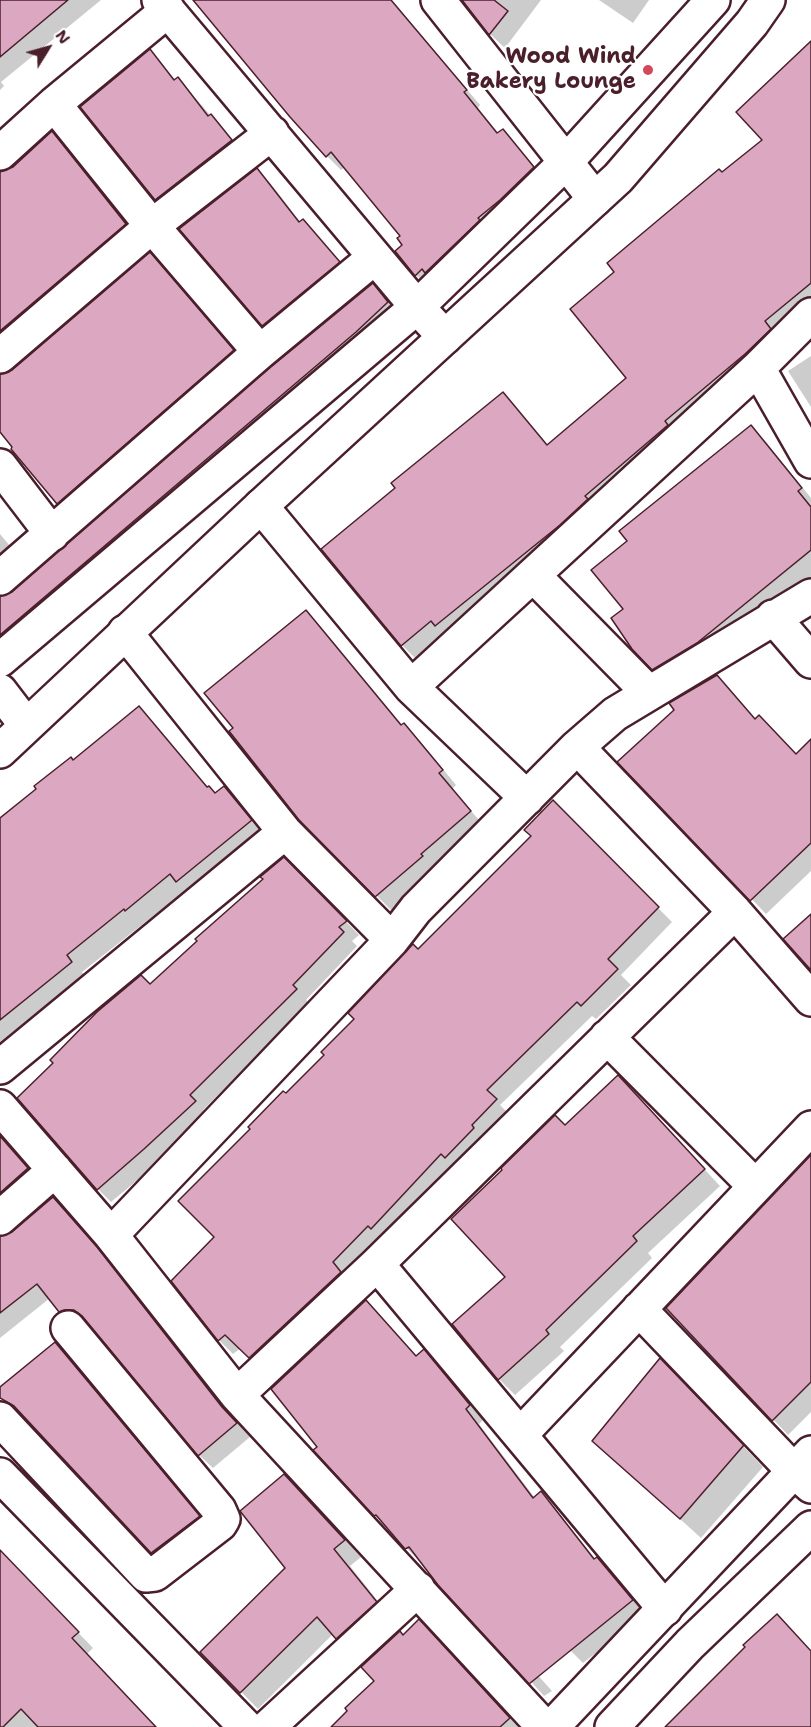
<!DOCTYPE html>
<style>
body{margin:0}
#map{position:relative;width:811px;height:1727px;overflow:hidden;background:#fff;font-family:"Shantell Sans",sans-serif}
canvas{display:block}
.north{position:absolute;left:18px;top:18px;width:60px;height:60px;-webkit-text-stroke:4px #fff;paint-order:stroke;rotate:53deg;font-size:16px;font-weight:700;line-height:24px;text-align:center;color:#4a1f2b}
.north::after{content:'';display:block;margin:auto;width:21px;height:27px;background:#4a1f2b;clip-path:polygon(50% 0,100% 100%,50% 72%,0 100%)}
</style>
<div id="map">
<canvas width="811" height="1727"></canvas>
<div class="north">N</div>
</div>
<script>
const g = document.querySelector('canvas').getContext('2d');
g.lineJoin = 'round';
function fill(path, color) {
  g.fillStyle = color;
  g.fill(path, 'evenodd');
}
function poly(rows) {
  const path = new Path2D();
  for (const r of rows) {
    path.moveTo(r[0], r[1]);
    for (let i = 2; i < r.length; i += 2) path.lineTo(r[i], r[i + 1]);
  }
  return path;
}
function stroke(path, color, width, dash) {
  g.strokeStyle = color;
  g.lineWidth = width;
  g.lineCap = dash ? 'butt' : 'round';
  g.setLineDash(dash || []);
  g.stroke(path);
}
function write(font, color, halo, rows, align = 'center') {
  g.font = font + ' "Shantell Sans",sans-serif';
  g.lineWidth = 4.5;
  g.setLineDash([]);
  g.textBaseline = 'middle';
  g.strokeStyle = halo;
  g.fillStyle = color;
  for (const [text, x, y, turn = 0] of rows) {
    g.save();
    g.translate(x, y);
    g.rotate((+turn || 0) * Math.PI / 180);
    g.textAlign = isNaN(turn) ? turn : align;
    if (halo) g.strokeText(text, 0, 0);
    g.fillText(text, 0, 0);
    g.restore();
  }
}
const shadow = poly([
 [0,0,101,0,1,82,4,86,0,90],
 [199,0,392,0,480,105,478,108,499,134,503,131,547,182,431,289,416,275,402,236,345,167,341,170,327,156],
 [464,0,541,0,505,48,490,34],
 [599,0,649,0,633,23],
 [150,51,176,81,177,79,191,93,245,155,170,213,156,199],
 [811,58,811,302,743,358,754,373,416,659,402,645,397,488,503,394,548,446,628,379,616,272,722,174,764,140],
 [52,133,67,149,141,240,0,362,0,174,13,168],
 [257,170,271,184,301,223,316,235,353,276,277,339,263,325],
 [150,254,248,367,73,519,58,503,0,431,0,376,13,372],
 [373,285,396,308,27,655,0,628,0,534,30,570,11,587,3,598,13,593],
 [811,356,811,407,788,371],
 [751,427,766,442,811,498,811,578,712,658,669,684,633,648,626,610],
 [306,612,321,627,403,726,419,740,456,785,452,789,485,827,437,872,391,910,300,819],
 [717,676,756,720,796,756,811,758,811,871,766,914,619,762],
 [139,708,155,725,208,788,216,794,224,788,240,804,267,838,193,897,186,890,82,972,87,979,0,1059,0,820],
 [553,802,672,922,621,975,631,985,596,1019,592,1016,500,1105,510,1115,264,1371,241,1348,233,1354,219,1340,216,1237,286,1095,326,1055,418,951,533,836],
 [284,859,359,935,352,941,357,946,306,1000,310,1003,203,1110,208,1115,158,1163,111,1202,98,1189,150,986],
 [634,1093,720,1186,648,1253,652,1258,560,1347,564,1351,515,1395,499,1379,454,1324,507,1277,565,1127],
 [0,1136,41,1183,0,1201],
 [811,1158,811,1412,788,1435,668,1308],
 [53,1199,110,1263,250,1437,213,1468,199,1455,89,1324,80,1323,74,1325,50,1298,0,1338,0,1238,13,1233],
 [55,1344,75,1364,219,1537,172,1572,33,1425,24,1421,0,1396,0,1388],
 [424,1352,483,1420,479,1424,535,1498,540,1493,554,1507,596,1560,611,1573,645,1614,583,1663,563,1643,534,1671,552,1691,544,1696,422,1561,420,1562,375,1515,417,1358],
 [680,1380,763,1467,701,1538,594,1441],
 [301,1492,361,1557,350,1566,392,1619,353,1655,333,1634,258,1709,202,1652,287,1568],
 [0,1552,93,1648,86,1655,155,1727,0,1727],
 [433,1635,518,1727,334,1727,376,1681,404,1636]
]);
const building = poly([
 [0,0,68,0,0,57,0,0],
 [193,0,391,0,467,90,464,92,497,133,503,129,534,167,500,200,478,218,480,220,425,273,422,269,415,276,395,251,402,245,397,238,400,236,331,152,326,157,290,117,193,0],
 [462,0,494,0,508,11,489,35,462,0],
 [811,41,811,283,765,321,771,329,745,354,665,421,668,425,585,496,588,499,560,525,435,626,431,621,401,646,321,549,395,488,391,483,503,392,547,445,626,378,570,309,614,272,607,263,719,169,722,172,762,140,736,112,811,41],
 [150,49,174,80,178,77,208,116,211,114,232,140,155,200,80,107,150,49],
 [52,131,126,224,0,331,0,172,13,167,52,131],
 [257,168,299,222,303,219,340,262,262,326,179,229,257,168],
 [150,252,234,350,57,504,11,449,12,447,0,432,0,374,12,370,150,252],
 [373,283,388,302,356,332,0,635,0,596,12,592,272,366,373,283],
 [751,425,802,488,798,491,811,507,811,550,697,643,652,670,632,649,611,618,623,609,591,570,627,541,619,531,751,425],
 [306,610,401,725,404,723,443,770,439,773,471,811,421,854,423,856,375,897,299,820,229,731,233,728,204,693,306,610],
 [717,675,755,719,759,715,796,754,811,739,811,843,750,901,617,762,674,710,669,703,717,675],
 [139,706,207,787,209,786,215,793,224,786,252,820,176,882,170,874,125,911,124,909,67,955,72,962,0,1020,0,818,36,789,34,786,71,757,73,760,139,706],
 [553,800,659,907,608,959,618,969,581,1006,577,1002,487,1090,497,1099,472,1125,474,1128,445,1158,441,1154,371,1229,368,1226,333,1262,341,1272,249,1358,225,1335,218,1341,171,1281,214,1237,178,1201,250,1129,248,1127,283,1091,286,1093,324,1055,321,1052,354,1019,348,1013,413,944,418,949,531,836,524,830,553,800],
 [284,857,347,921,339,927,344,932,293,985,297,989,190,1095,196,1101,144,1149,97,1190,17,1098,53,1063,50,1060,97,1012,141,975,150,984,197,941,195,939,263,879,260,877,284,857],
 [811,914,811,970,783,939,811,914],
 [618,1075,705,1169,633,1236,637,1241,546,1330,549,1334,498,1380,452,1324,505,1277,451,1219,502,1170,501,1168,555,1115,565,1125,618,1075],
 [0,1136,28,1168,0,1193,0,1136],
 [811,1155,811,1382,772,1421,666,1308,811,1155],
 [53,1197,97,1247,222,1407,237,1423,198,1456,82,1316,74,1310,65,1310,59,1312,37,1284,0,1313,0,1236,12,1232,53,1197],
 [366,1300,416,1356,424,1349,470,1405,466,1409,533,1498,541,1491,594,1559,597,1557,633,1600,529,1684,438,1585,409,1547,405,1549,376,1515,374,1516,313,1450,317,1447,271,1389,366,1300],
 [55,1342,200,1516,151,1553,14,1406,0,1398,0,1387,55,1342],
 [660,1358,744,1445,680,1519,592,1441,660,1358],
 [284,1474,345,1540,334,1549,377,1602,336,1639,317,1617,240,1693,200,1652,285,1568,240,1511,284,1474],
 [0,1550,79,1632,72,1638,156,1727,38,1727,21,1709,3,1727,0,1727,0,1550],
 [777,1614,811,1651,811,1727,665,1727,745,1647,743,1645,777,1614],
 [419,1619,510,1718,500,1727,331,1727,347,1711,345,1708,374,1681,361,1667,400,1631,403,1635,419,1619]
]);
const minor = poly([
 [159,0,417,307,445,337],
 [438,0,595,199],
 [0,153,54,104,168,10],
 [260,352,375,257],
 [0,356,152,226,272,133],
 [758,368,811,461],
 [0,466,52,534],
 [261,506,411,687,527,798],
 [533,575,648,692],
 [0,578,260,352,152,226,54,104],
 [773,617,811,661],
 [125,632,285,832,392,940],
 [411,687,758,368,811,315],
 [577,747,735,912,811,999],
 [607,1037,755,1186],
 [0,1067,285,832],
 [0,1107,111,1235,237,1395,544,1727],
 [0,1218,55,1170],
 [111,1235,392,940,416,909,577,747,615,714,811,596],
 [639,1309,794,1471,811,1486],
 [237,1395,377,1264],
 [0,1419,146,1575,155,1574,220,1524,223,1519,219,1510,68,1328],
 [520,1435,811,1128],
 [0,1475,246,1727],
 [665,1609,377,1264,735,912],
 [268,1727,418,1589]
]);
const tertiary = poly([
 [0,660,417,307,565,163,713,0],
 [0,691,26,725],
 [0,751,261,506,618,178,752,23,768,0],
 [552,1727,811,1453],
 [612,1727,690,1644,811,1528]
]);
const markers = [
 [648,70,6,"#d1495b"]
];
const poiNames = [
 ["Wood Wind",636,57],
 ["Bakery Lounge",636,82]
];
fill(shadow, '#0003');
fill(building, '#dca8c1');
stroke(building, '#4a1f2b', 1.5);
stroke(minor, '#4a1f2b', 38);
stroke(tertiary, '#4a1f2b', 38);
stroke(minor, '#fff', 33);
stroke(tertiary, '#fff', 33);
for (const [x, y, r, color] of markers) {
  const dot = new Path2D();
  dot.arc(x, y, r, 0, 2 * Math.PI);
  g.fillStyle = color;
  g.fill(dot);
  stroke(dot, '#fff', 2);
}
write('bold 22px', '#4a1f2b', '#fff', poiNames, 'right');
</script>
